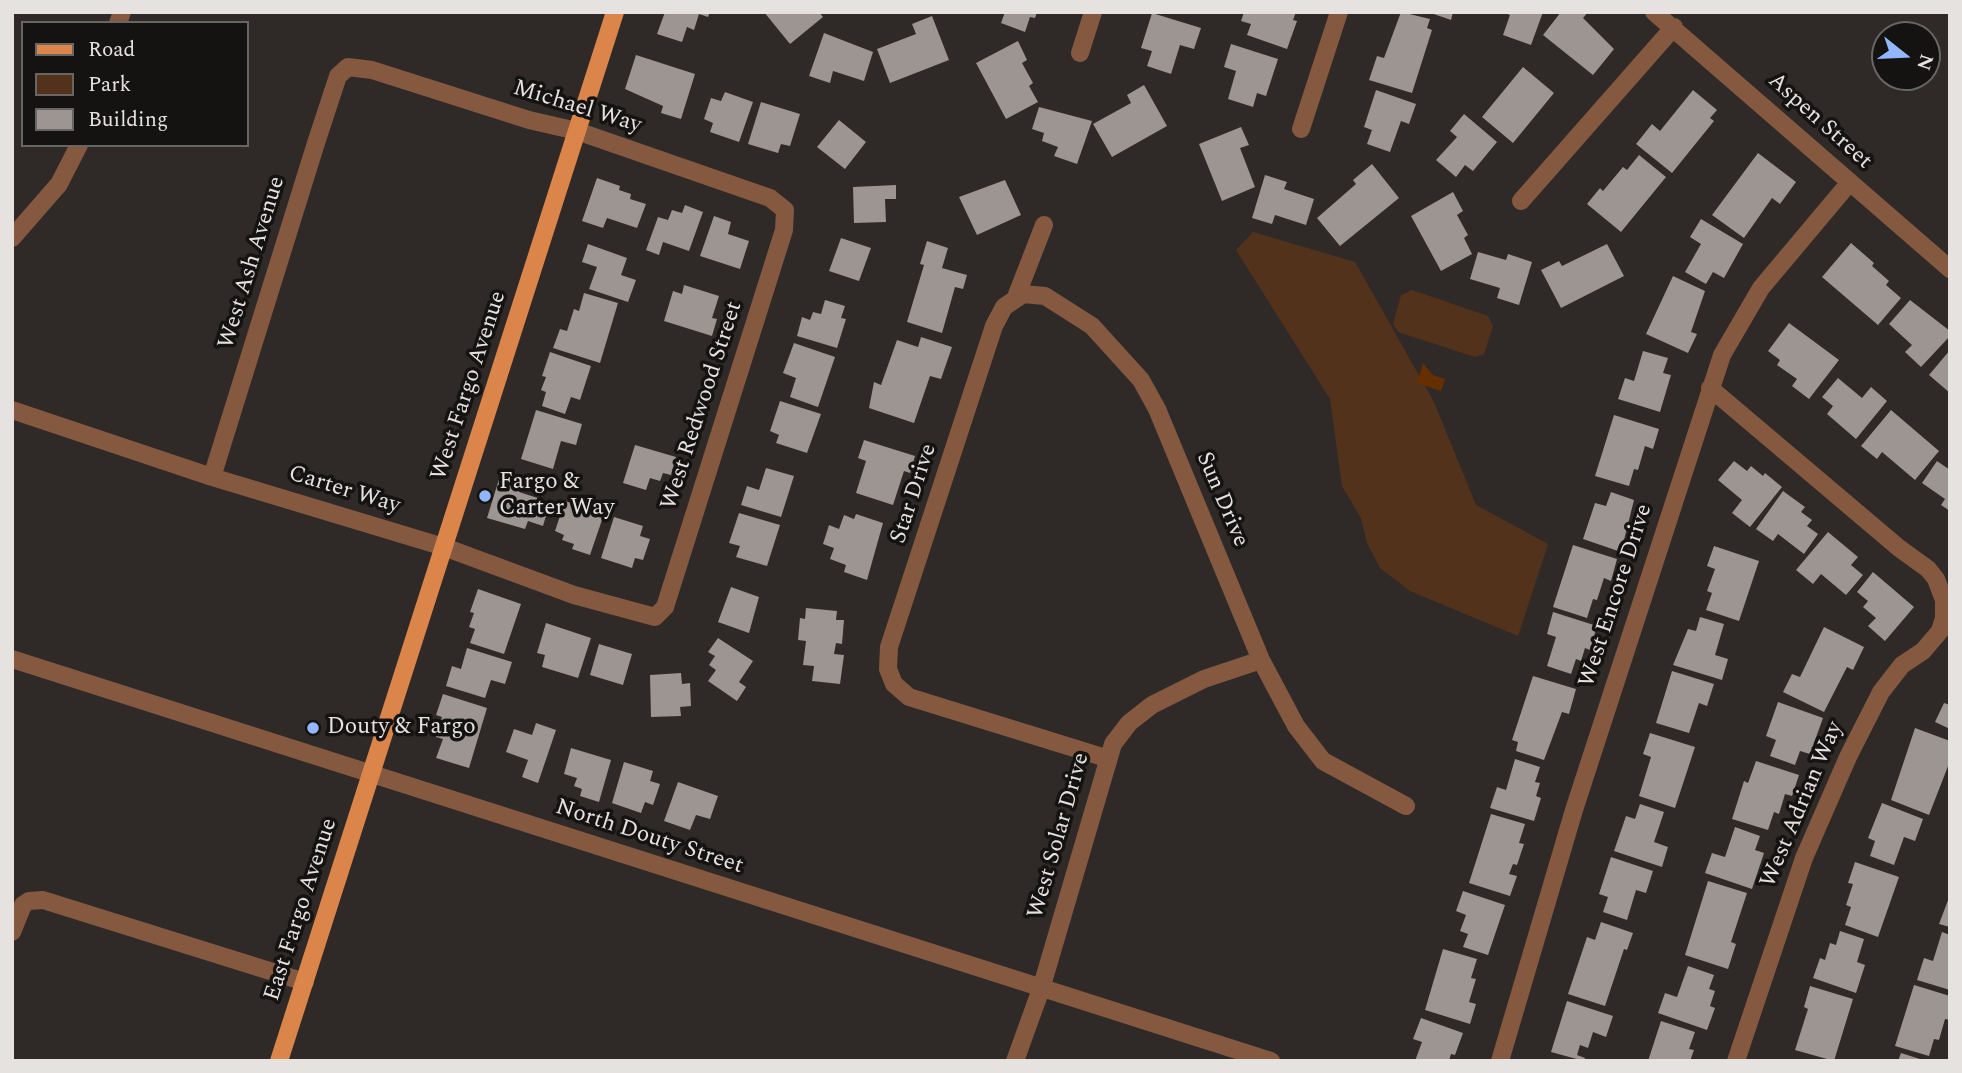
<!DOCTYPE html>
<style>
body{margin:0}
#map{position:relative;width:1962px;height:1073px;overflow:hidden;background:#2f2a27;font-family:Spectral,serif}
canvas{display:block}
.frame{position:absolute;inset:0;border:14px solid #e5e2e0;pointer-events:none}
.legend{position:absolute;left:21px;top:21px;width:228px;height:126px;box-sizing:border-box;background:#151312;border:2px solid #686664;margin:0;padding:9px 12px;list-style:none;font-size:21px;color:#e5e2e0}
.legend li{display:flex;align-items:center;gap:14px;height:35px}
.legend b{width:35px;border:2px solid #686664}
.north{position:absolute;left:1871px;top:21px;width:70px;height:70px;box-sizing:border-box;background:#151312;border:2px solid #686664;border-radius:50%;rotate:108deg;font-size:19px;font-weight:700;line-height:28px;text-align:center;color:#e5e2e0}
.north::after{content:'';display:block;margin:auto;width:24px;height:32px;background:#92b7fd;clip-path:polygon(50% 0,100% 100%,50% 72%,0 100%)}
</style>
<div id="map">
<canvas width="1962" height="1073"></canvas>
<div class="frame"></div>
<ul class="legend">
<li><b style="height:9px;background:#dc854b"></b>Road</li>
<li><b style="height:19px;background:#53321c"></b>Park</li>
<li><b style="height:19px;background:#9c9591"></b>Building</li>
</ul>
<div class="north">N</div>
</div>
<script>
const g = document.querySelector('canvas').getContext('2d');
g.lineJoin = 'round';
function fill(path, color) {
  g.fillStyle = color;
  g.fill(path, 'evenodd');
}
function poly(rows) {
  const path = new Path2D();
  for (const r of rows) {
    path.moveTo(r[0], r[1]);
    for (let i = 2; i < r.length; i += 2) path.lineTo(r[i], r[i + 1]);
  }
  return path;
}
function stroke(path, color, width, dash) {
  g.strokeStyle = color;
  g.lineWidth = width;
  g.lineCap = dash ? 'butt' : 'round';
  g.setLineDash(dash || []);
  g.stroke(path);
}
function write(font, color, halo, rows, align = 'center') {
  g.font = font + ' Spectral,serif';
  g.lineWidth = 7;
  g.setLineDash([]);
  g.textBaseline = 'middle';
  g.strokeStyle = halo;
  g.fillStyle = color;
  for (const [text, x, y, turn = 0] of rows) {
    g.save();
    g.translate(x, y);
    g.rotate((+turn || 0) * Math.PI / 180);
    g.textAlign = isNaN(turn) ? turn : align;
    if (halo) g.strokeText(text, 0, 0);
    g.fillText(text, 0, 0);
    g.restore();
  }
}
const green = poly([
 [1253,232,1355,262,1434,402,1476,505,1548,544,1518,636,1410,591,1380,568,1367,543,1361,518,1342,486,1330,399,1236,250],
 [1412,290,1488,316,1493,326,1484,354,1475,357,1398,332,1393,324,1401,295]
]);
const water = poly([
 [1423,363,1433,375,1445,379,1441,391,1417,383]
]);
const building = poly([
 [665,12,710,12,708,17,699,14,694,30,687,27,682,42,657,34],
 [764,12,819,12,823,17,790,44],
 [1005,12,1037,12,1035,18,1030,17,1025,32,1001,23],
 [1244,12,1296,12,1293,20,1297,21,1287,49,1247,35,1251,24,1241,21],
 [1401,12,1430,19,1427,28,1432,30,1412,93,1369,80,1377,56,1384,58],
 [1428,12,1453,12,1451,20],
 [1502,12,1543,12,1531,45,1503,35,1510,15],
 [1561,12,1588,12,1583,18,1614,49,1593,75,1543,35],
 [1152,13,1201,28,1194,49,1180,45,1171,74,1147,66,1152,51,1141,48],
 [932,16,949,60,890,83,877,49,916,34,912,24],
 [824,33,873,52,864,81,833,71,830,83,809,76],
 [1018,41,1027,60,1022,63,1033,83,1029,86,1038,102,1006,119,976,63],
 [1231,44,1278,59,1266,96,1257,93,1253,107,1228,99,1236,71,1224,67],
 [636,55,695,74,681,119,661,113,663,106,625,89],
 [1523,67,1554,93,1513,143,1482,117],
 [1144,85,1167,126,1112,157,1093,124,1131,103,1127,95],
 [1376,90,1416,104,1409,124,1401,121,1390,152,1367,144,1372,130,1364,127],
 [1693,90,1717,110,1710,118,1714,121,1672,173,1636,144,1652,124,1660,131],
 [725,92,753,102,739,142,710,132,713,123,704,119,711,98,721,101],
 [761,102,800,114,790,146,781,144,778,153,748,144],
 [1039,107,1092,121,1077,164,1054,156,1058,147,1042,141,1044,133,1032,129],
 [1464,114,1497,142,1473,171,1465,165,1456,177,1436,160,1457,137,1450,131],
 [839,120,866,142,845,169,817,147],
 [1241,127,1249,145,1240,148,1255,187,1222,201,1199,144],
 [1758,153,1796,182,1780,204,1772,198,1744,238,1712,215],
 [1639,155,1666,177,1621,232,1587,204,1600,188,1603,191,1623,167,1627,170],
 [1372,164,1399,198,1340,246,1317,218,1356,184,1353,180],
 [1265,175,1287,182,1284,189,1314,199,1306,225,1275,215,1272,224,1252,218],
 [597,178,620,186,619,190,631,194,630,199,646,204,637,228,607,218,603,228,582,221],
 [1005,180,1021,215,977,235,959,197],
 [896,185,896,199,885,199,886,222,854,223,853,187],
 [1453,192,1463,211,1457,215,1468,235,1464,238,1472,254,1441,271,1411,216],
 [685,205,703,212,689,251,663,242,659,255,646,250,658,217,668,220,672,210,682,213],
 [714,216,731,222,728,234,749,241,740,269,700,256],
 [1701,219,1743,244,1724,278,1713,272,1706,284,1685,272,1701,244,1690,237],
 [841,238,871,248,859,281,829,271],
 [927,241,948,248,942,268,967,275,963,289,955,287,942,333,907,322,924,265,920,264],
 [1851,243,1874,263,1872,266,1889,281,1886,285,1901,298,1878,325,1822,277],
 [588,244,627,258,621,275,636,280,628,302,589,289,597,267,582,262],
 [1607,244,1624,276,1561,308,1541,270,1559,261,1562,266],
 [1478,252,1506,260,1508,254,1532,262,1519,305,1497,298,1500,288,1470,279],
 [1673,276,1705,291,1691,332,1697,334,1688,353,1646,334],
 [684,285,719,296,712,318,717,319,712,336,664,321,673,291,682,294],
 [584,293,618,303,600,363,553,348,560,329,567,331,574,309,579,311],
 [825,300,845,306,841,318,846,319,837,348,797,336,802,317,810,320,813,312,821,314],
 [1910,300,1950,331,1950,336,1921,367,1905,352,1912,345,1889,324],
 [1789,323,1839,360,1809,399,1792,386,1797,379,1777,365,1780,360,1768,351],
 [921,337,952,347,941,379,930,376,914,423,869,408,874,382,881,385,897,340,918,347],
 [794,343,835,357,818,407,790,397,796,378,783,373],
 [1950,350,1950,393,1929,375],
 [1643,351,1668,358,1663,373,1671,375,1660,412,1618,399,1625,378,1634,381],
 [550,352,591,366,580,400,571,397,565,414,542,406,546,392,541,390,546,377,542,376],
 [1838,378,1862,398,1871,387,1887,401,1856,439,1827,414,1833,406,1822,397],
 [780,401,821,414,807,453,776,443,779,435,770,431],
 [536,410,582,424,576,445,561,441,553,469,521,459],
 [1891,410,1939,451,1915,480,1882,452,1877,459,1861,446],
 [1614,415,1659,429,1653,449,1645,446,1638,470,1634,469,1629,486,1595,476],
 [864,440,915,456,910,473,904,471,893,505,856,493,866,461,858,458],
 [635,445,676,457,671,475,663,473,660,481,650,478,646,490,623,483],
 [1734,461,1747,471,1751,466,1763,476,1765,473,1782,487,1750,527,1732,513,1742,500,1718,480],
 [1937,461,1950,470,1950,511,1941,505,1945,499,1922,483],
 [766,468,794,476,781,517,741,505,747,486,759,490],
 [500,476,521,483,519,492,550,502,543,526,528,521,525,529,487,518],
 [1783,491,1805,507,1801,512,1812,520,1807,526,1818,534,1804,554,1778,534,1773,541,1756,529],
 [1611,492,1634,500,1621,552,1583,539,1595,503,1606,506],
 [565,501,604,514,590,555,572,549,574,544,562,540,564,535,555,531],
 [739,513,780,525,767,566,736,557,740,546,729,543],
 [856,514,883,523,867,580,844,572,846,565,830,559,834,548,823,544,829,525,839,529,844,515,854,519],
 [614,517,643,526,640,536,650,539,643,560,635,558,632,568,601,558],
 [1828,532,1858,557,1851,565,1863,575,1846,595,1821,574,1813,584,1796,570],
 [1573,545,1617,559,1611,581,1604,578,1597,600,1593,599,1587,618,1553,607],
 [1714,546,1759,561,1739,621,1706,610,1712,593,1707,591,1715,569,1707,566],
 [1873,572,1914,607,1885,641,1868,626,1876,618,1863,607,1868,601,1857,592],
 [731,587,759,597,749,633,718,622],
 [478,589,521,604,504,654,470,643,475,629,469,627,474,613,470,612],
 [806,608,837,611,836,620,844,620,842,644,836,643,834,654,844,655,840,684,812,681,814,666,803,665,806,641,798,640,800,618,805,619],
 [1553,612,1597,626,1590,650,1585,648,1581,661,1576,659,1571,674,1547,666,1556,637,1547,634],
 [1700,617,1724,624,1715,655,1728,659,1722,680,1673,665,1688,629,1696,631],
 [546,623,591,638,578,678,542,667,545,655,537,653],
 [1824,627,1864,647,1853,670,1847,667,1824,712,1783,692,1792,674,1800,677],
 [718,638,753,661,739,682,746,687,737,701,708,681,716,670,709,665,715,656,708,652],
 [599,644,632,654,623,685,590,675],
 [467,648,512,662,505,684,491,680,485,698,446,686,452,666,461,669],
 [1672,671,1714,684,1707,706,1699,703,1689,733,1656,723],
 [681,673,682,684,690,683,691,706,680,707,681,716,651,717,650,675],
 [1533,676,1576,689,1569,714,1562,712,1544,760,1516,751,1518,742,1512,740],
 [443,694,487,708,469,768,436,758,443,739,436,737,442,717,436,715],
 [1778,702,1823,718,1810,754,1800,751,1795,765,1770,756,1776,740,1766,736],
 [1944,703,1950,705,1950,729,1935,722],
 [536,723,556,730,538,783,522,777,528,760,506,752,514,729,532,735],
 [1915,728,1950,741,1950,761,1929,815,1891,800],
 [1650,733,1695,747,1675,808,1639,796,1651,757,1643,754],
 [571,748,611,760,599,802,580,796,582,789,574,786,577,778,564,774],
 [1515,759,1540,767,1535,782,1540,783,1536,796,1541,798,1534,821,1490,808,1497,787,1506,790],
 [1756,761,1799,775,1792,796,1785,794,1779,814,1774,812,1768,830,1732,819,1744,781,1748,783],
 [624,762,653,771,650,781,660,784,653,805,645,802,641,813,612,803],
 [678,782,718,796,710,819,696,815,690,830,664,821],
 [1882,803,1923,819,1915,841,1904,837,1894,865,1870,856,1875,841,1868,838],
 [1640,804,1664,812,1654,842,1668,847,1662,867,1614,851,1626,816,1635,819],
 [1491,814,1525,824,1519,843,1524,844,1517,865,1513,864,1509,874,1517,876,1510,896,1469,883],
 [1735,827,1760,836,1755,850,1764,853,1752,889,1705,873,1712,853,1725,857],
 [1611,857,1653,871,1646,893,1636,890,1627,920,1603,912,1608,897,1599,894],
 [1855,862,1899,877,1878,937,1845,925,1851,907,1846,905,1853,884,1848,883],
 [1708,881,1747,893,1731,942,1736,944,1728,969,1685,955],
 [1463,891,1505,905,1488,955,1463,947,1468,934,1460,931,1466,915,1456,911],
 [1950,895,1950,927,1939,924],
 [1601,922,1633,933,1627,950,1624,949,1605,1006,1568,994,1587,937,1595,940],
 [1840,931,1864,939,1857,962,1865,965,1856,993,1813,978,1820,958,1825,960,1830,943,1836,945],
 [1942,932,1950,935,1950,990,1917,980,1924,958,1933,961],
 [1443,949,1477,959,1471,978,1476,979,1469,1002,1476,1004,1470,1024,1425,1010],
 [1688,966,1714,975,1709,989,1715,991,1710,1006,1715,1008,1707,1030,1658,1013,1665,993,1677,997],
 [1914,985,1950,996,1950,1020,1945,1019,1939,1040,1934,1039,1929,1056,1895,1046],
 [1810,986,1853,999,1834,1061,1795,1050,1808,1009,1804,1007],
 [1567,1001,1613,1016,1606,1037,1593,1032,1588,1048,1580,1045,1577,1055,1585,1058,1584,1061,1551,1052],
 [1421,1018,1463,1033,1455,1055,1451,1054,1449,1061,1415,1061,1422,1042,1413,1039],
 [1661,1021,1695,1032,1689,1049,1694,1050,1690,1061,1648,1061],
 [1901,1053,1923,1060,1923,1061,1898,1061]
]);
const minor = poly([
 [1654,12,1950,269],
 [118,23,122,12],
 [1080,53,1093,12],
 [1301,129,1339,12],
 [1521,201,1674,27],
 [12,238,59,184,79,145],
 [1016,297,1044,225],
 [1710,388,1899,548,1928,569,1936,579,1944,600,1944,618,1940,631,1923,651,1902,665,1881,692,1848,757,1804,858,1736,1061],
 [12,410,212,477,444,547,574,595,655,617,665,607,784,230,785,210,770,198,577,131,529,120,372,70,348,67,338,76,316,143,212,477],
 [12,659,1271,1061],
 [1106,758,909,697,894,684,888,669,889,647,994,326,1004,307,1023,294,1045,296,1092,326,1141,380,1157,409,1261,660,1296,726,1323,761,1406,806],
 [12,932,23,905,29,901,43,900,305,982],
 [1015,1061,1041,989,1113,744,1129,723,1152,705,1204,679,1261,660],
 [1500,1061,1574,810,1722,355,1761,288,1850,182]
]);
const major = poly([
 [279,1061,615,12]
]);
const markers = [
 [485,496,7,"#92b7fd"],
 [313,728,7,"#92b7fd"]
];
const streetNames = [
 ["Michael Way",577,108,17],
 ["Aspen Street",1819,122,42],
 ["West Ash Avenue",253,263,-73],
 ["West Fargo Avenue",470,386,-72],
 ["West Redwood Street",703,406,-72],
 ["Carter Way",344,491,17],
 ["Star Drive",915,494,-72],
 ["Sun Drive",1221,500,67],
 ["West Encore Drive",1617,596,-72],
 ["West Adrian Way",1803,805,-67],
 ["West Solar Drive",1060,836,-74],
 ["North Douty Street",649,838,18],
 ["East Fargo Avenue",302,910,-72]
];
const poiNames = [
 ["Fargo &",499,483],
 ["Carter Way",499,509],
 ["Douty & Fargo",327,728]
];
fill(green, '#53321c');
fill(water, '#652f02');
fill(building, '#9c9591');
stroke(minor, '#84593f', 18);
stroke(major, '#dc854b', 18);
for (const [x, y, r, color] of markers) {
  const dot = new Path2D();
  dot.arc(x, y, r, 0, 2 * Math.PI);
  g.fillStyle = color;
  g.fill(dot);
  stroke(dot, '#151312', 2.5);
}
write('23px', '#e5e2e0', '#151312', streetNames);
write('23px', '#e5e2e0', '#151312', poiNames, 'left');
</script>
